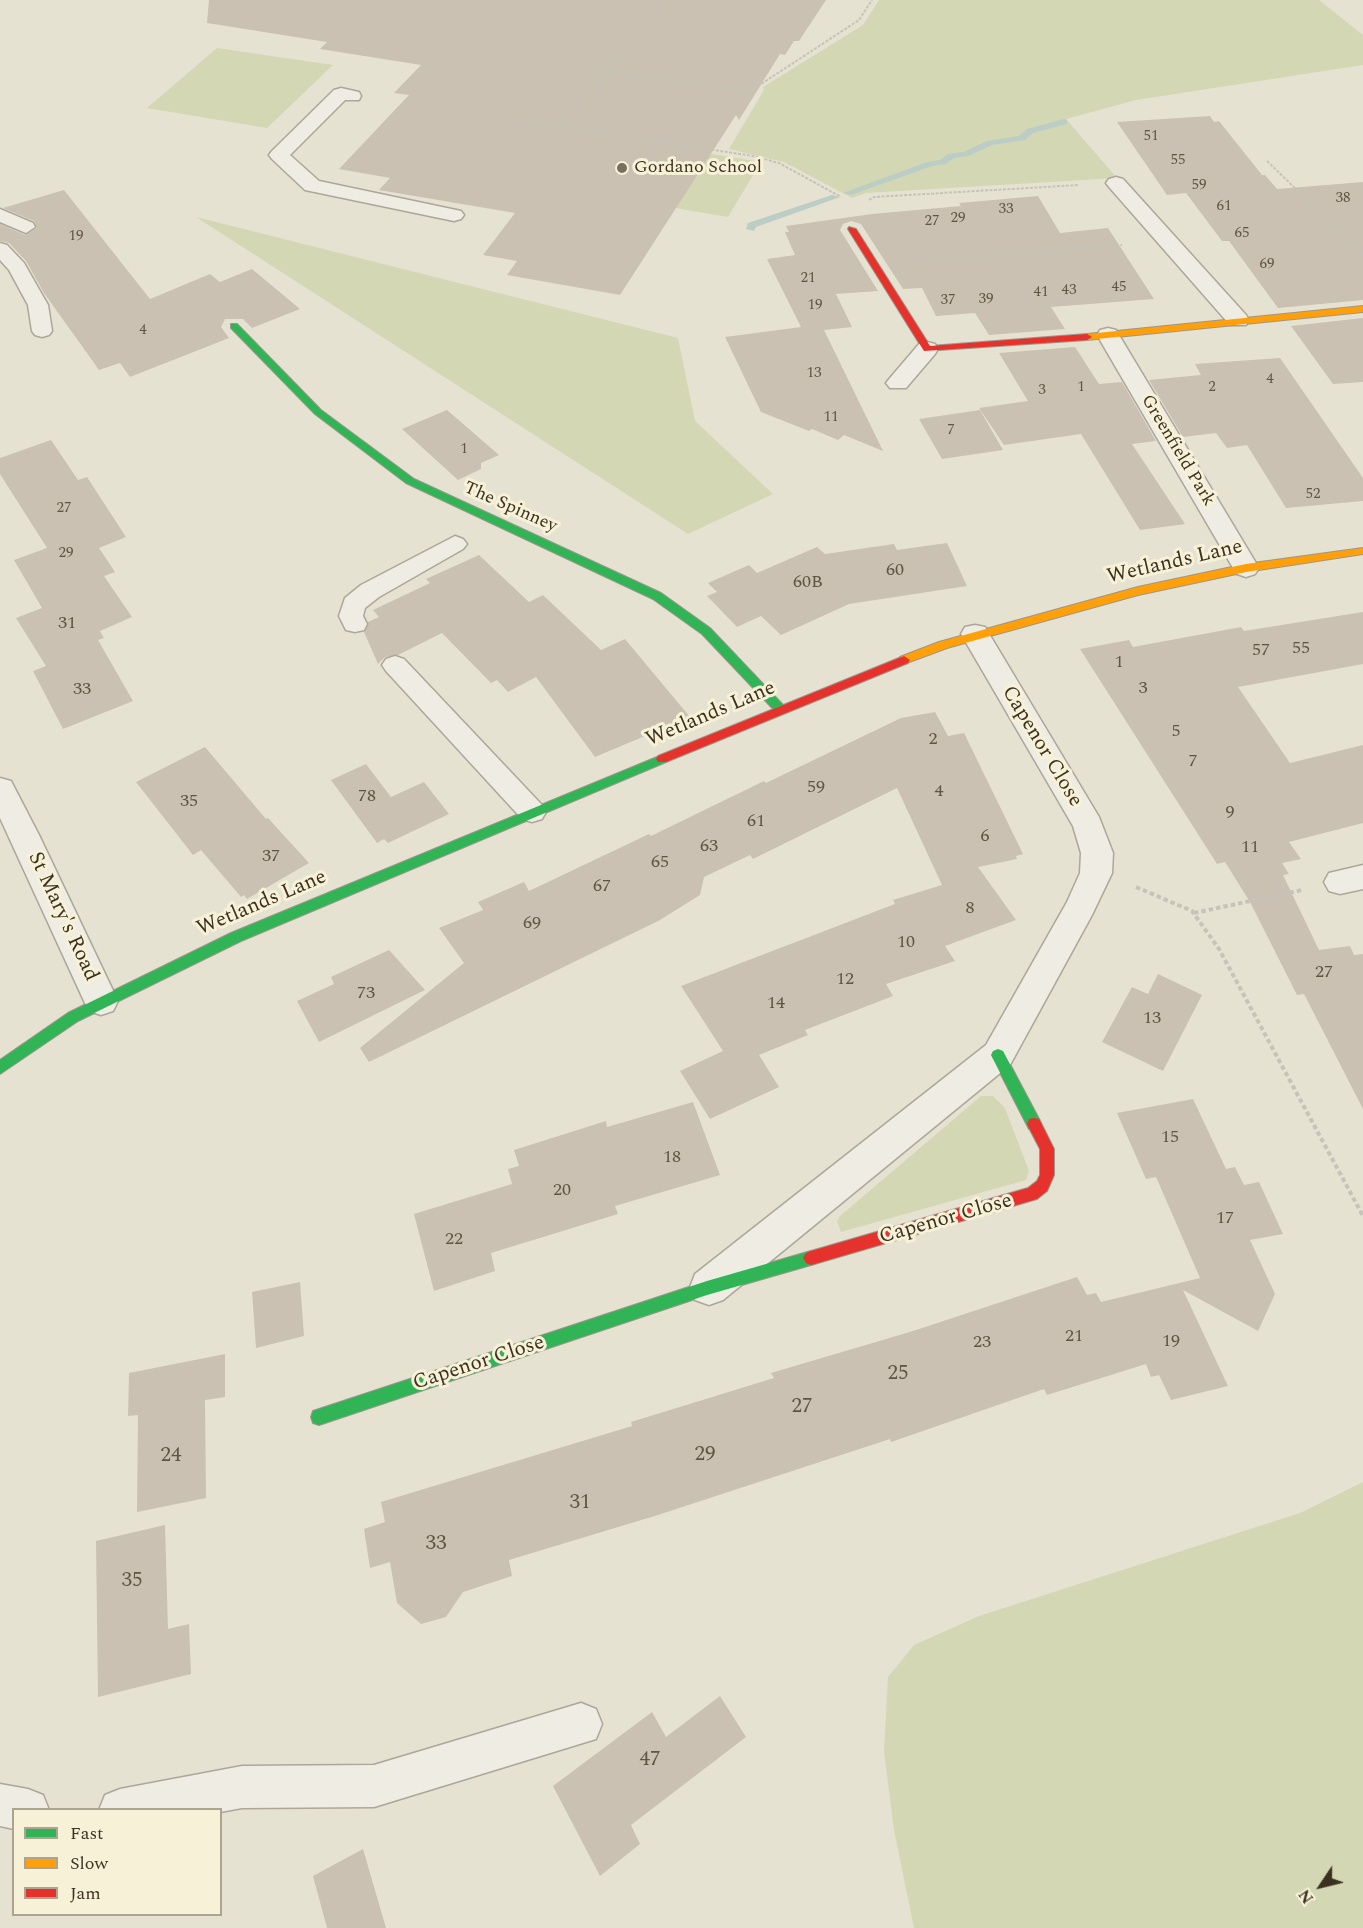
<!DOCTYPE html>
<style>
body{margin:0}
#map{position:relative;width:1363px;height:1928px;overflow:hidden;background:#e6e2d1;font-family:Spectral,serif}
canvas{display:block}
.legend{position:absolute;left:12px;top:1808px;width:210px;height:108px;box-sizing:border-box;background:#f7f1d8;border:2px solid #aca48e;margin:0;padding:8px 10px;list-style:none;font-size:18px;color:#3c3120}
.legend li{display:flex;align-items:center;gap:12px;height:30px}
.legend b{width:30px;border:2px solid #aca48e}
.north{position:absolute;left:1291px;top:1856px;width:60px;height:60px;-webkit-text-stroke:4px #f7f1d8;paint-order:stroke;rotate:235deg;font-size:16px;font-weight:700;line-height:24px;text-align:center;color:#3c3120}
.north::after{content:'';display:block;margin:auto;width:21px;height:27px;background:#3c3120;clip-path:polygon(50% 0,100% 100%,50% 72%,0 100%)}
</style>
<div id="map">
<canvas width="1363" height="1928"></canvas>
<ul class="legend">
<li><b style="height:8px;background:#30b455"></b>Fast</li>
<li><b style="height:8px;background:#ff9f0a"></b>Slow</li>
<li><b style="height:8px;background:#e5322d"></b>Jam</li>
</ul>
<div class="north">N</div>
</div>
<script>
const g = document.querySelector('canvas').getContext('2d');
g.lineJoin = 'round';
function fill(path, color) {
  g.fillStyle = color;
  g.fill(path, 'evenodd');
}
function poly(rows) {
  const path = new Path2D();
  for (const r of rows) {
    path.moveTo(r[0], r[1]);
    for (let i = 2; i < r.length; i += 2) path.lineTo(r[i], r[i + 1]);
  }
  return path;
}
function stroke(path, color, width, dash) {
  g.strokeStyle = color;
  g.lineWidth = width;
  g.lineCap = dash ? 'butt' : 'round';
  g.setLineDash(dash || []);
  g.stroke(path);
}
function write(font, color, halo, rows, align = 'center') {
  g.font = font + ' Spectral,serif';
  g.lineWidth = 6;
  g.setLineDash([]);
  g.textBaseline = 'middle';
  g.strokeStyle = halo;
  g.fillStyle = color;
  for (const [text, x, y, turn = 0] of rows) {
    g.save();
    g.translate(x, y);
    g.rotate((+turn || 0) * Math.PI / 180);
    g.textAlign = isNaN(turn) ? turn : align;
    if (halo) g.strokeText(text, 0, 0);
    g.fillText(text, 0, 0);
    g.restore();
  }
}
const green = poly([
 [879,0,1319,0,1363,35,1363,65,1136,100,1066,119,1117,178,866,193,852,198,784,162,729,149,764,90,763,87,863,25],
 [217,48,333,65,267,128,147,108],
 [620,139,761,162,728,217,581,192],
 [196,217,678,338,695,421,773,494,688,534],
 [981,1096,993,1096,1005,1108,1029,1171,1026,1180,841,1232,837,1221,840,1216],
 [1363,1482,1363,1928,914,1928,894,1830,884,1751,888,1677,914,1645,979,1616,1300,1513]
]);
const stream = poly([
 [1064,119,1067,120,1067,124,1033,133,1025,140,992,145,968,156,954,158,946,164,932,166,851,195,843,193,927,162,940,160,948,154,963,152,987,141,1019,136,1027,129,1064,119],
 [832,195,840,197,756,227,754,231,746,229,748,223,832,195]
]);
const building = poly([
 [209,0,826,0,799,41,794,41,785,55,780,54,739,120,736,115,620,295,507,275,517,261,483,255,515,213,379,190,390,178,339,169,409,95,394,93,421,65,320,49,327,42,207,23],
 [1210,116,1214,122,1219,121,1262,175,1265,175,1277,189,1363,182,1363,300,1278,308,1229,241,1222,241,1186,193,1167,195,1117,122],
 [64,190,150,299,210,274,220,282,252,269,300,309,252,328,243,319,225,319,221,327,229,338,130,377,120,363,99,370,44,293,26,261,9,243,0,241,0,224,25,235,37,228,34,221,3,208],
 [1038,196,1060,233,1108,228,1154,299,1051,307,1065,329,989,335,975,313,936,316,922,288,903,289,861,224,851,221,843,224,840,230,878,291,836,294,852,327,824,330,883,451,844,435,838,440,812,429,809,431,761,412,725,337,801,327,767,259,795,255,785,232,789,232,786,226,872,214,961,206,959,203],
 [1363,318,1363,382,1333,384,1291,326],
 [1075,347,1099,384,1122,382,1156,441,1132,444,1185,524,1140,530,1081,434,1004,445,979,408,1028,401,999,353],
 [1280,358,1363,478,1363,501,1286,508,1247,445,1227,448,1216,433,1183,437,1149,380,1201,375,1195,364],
 [447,410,499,455,481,463,481,469,458,480,402,429],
 [980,410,1003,450,942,459,919,419],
 [51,440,78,480,87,477,126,537,99,548,115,572,104,576,132,617,100,631,104,638,98,640,133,701,63,729,33,671,46,666,16,618,42,608,14,560,47,548,0,474,0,458],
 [947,543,967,586,849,604,781,635,761,616,737,627,707,596,717,592,708,583,749,565,757,573,817,547,825,554,894,544,897,550],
 [479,555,529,602,543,595,601,650,625,639,690,717,595,757,536,677,508,692,497,680,491,683,442,633,398,655,385,657,378,664,364,632,368,622,379,617,373,610,430,583,426,579],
 [1363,612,1363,664,1238,687,1290,763,1363,745,1363,823,1289,842,1301,859,1282,863,1289,874,1283,875,1319,950,1350,946,1354,955,1363,954,1363,1109,1304,994,1297,995,1250,902,1225,862,1217,864,1080,649,1129,640,1133,647,1241,627,1244,631],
 [935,712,948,736,964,733,1023,854,1016,856,1017,859,978,867,1016,920,945,946,955,961,886,984,893,996,805,1030,808,1035,759,1055,779,1087,710,1119,680,1071,723,1051,681,986,895,904,893,900,942,885,897,788,753,859,750,855,704,877,700,895,660,920,369,1062,360,1048,464,963,439,928,483,910,478,902,524,882,529,891,649,834,651,836,764,781,766,783,901,718],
 [205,747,266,819,268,818,309,863,247,899,244,895,241,897,201,850,193,855,136,782],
 [366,764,391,797,424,782,449,814,388,843,384,839,377,843,331,780],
 [389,950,425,990,319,1042,297,1001,334,984,331,977],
 [1158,974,1202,995,1163,1071,1102,1042,1132,987,1148,994],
 [1193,1099,1226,1169,1235,1167,1244,1185,1259,1182,1283,1234,1250,1240,1275,1294,1258,1331,1183,1290,1228,1386,1171,1400,1159,1375,1151,1377,1146,1364,1047,1395,1044,1389,891,1442,890,1439,658,1515,509,1560,512,1576,463,1592,446,1617,421,1624,397,1603,390,1562,370,1568,364,1529,385,1522,381,1502,632,1426,631,1422,774,1378,771,1373,913,1331,1077,1277,1087,1295,1096,1293,1101,1302,1200,1278,1156,1177,1146,1179,1117,1113],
 [693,1102,720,1175,615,1206,618,1214,491,1253,495,1271,434,1291,414,1214,512,1184,508,1169,519,1166,514,1150,606,1121,607,1127],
 [300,1282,304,1336,256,1348,252,1292],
 [225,1354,225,1397,205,1400,206,1498,137,1512,138,1415,128,1416,129,1373],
 [165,1525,168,1629,189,1624,191,1674,98,1697,96,1541],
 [720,1696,746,1737,631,1825,640,1844,600,1876,553,1786,652,1712,666,1737],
 [363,1849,386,1928,327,1928,313,1876]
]);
const pathFar1 = poly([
 [608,71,749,92,859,20,872,0],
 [507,123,520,120,753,156,779,163,841,197],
 [561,126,667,0],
 [1267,161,1363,254],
 [869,200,874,197,1079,185],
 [914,261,1122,245]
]);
const path = poly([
 [1136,887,1192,911,1219,949,1363,1216],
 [1194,913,1302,890]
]);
const lane = poly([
 [0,209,33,223,35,227,26,233,0,222,0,209],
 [0,243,7,245,24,263,48,305,52,331,49,335,42,337,35,335,32,331,28,305,9,270,0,260,0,243],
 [455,536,463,539,467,544,463,549,379,597,365,608,363,616,367,624,364,630,355,632,346,630,339,616,345,598,361,585,455,536],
 [395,656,404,659,542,805,546,812,542,819,532,822,522,819,386,671,382,665,386,659,395,656],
 [581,1703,596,1709,602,1724,596,1739,374,1807,242,1808,220,1812,220,1810,99,1810,105,1795,120,1789,242,1766,374,1765,581,1703],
 [0,1784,28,1789,43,1795,49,1810,14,1810,14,1829,0,1826,0,1784]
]);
const street = poly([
 [341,88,359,92,361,96,359,100,345,100,290,155,319,181,461,211,464,215,461,219,454,221,305,190,272,159,269,155,272,151,334,90,341,88],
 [1116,177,1123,179,1246,315,1249,320,1246,325,1230,325,1109,187,1106,183,1109,179,1116,177],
 [1108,328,1116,330,1119,335,1259,568,1255,574,1246,577,1237,574,1233,568,1097,335,1100,330,1108,328],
 [927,342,935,344,938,349,935,354,906,388,890,388,886,383,890,378,919,344,927,342],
 [975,625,985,627,1099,817,1113,853,1112,873,1092,915,1010,1065,723,1300,709,1305,695,1300,690,1287,695,1274,986,1045,1067,902,1080,873,1081,853,1073,826,961,634,965,627,975,625],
 [0,778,11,781,39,835,118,1001,113,1011,101,1015,89,1011,84,1001,0,818,0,778],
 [1363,865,1363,889,1340,894,1329,891,1324,882,1329,873,1363,865]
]);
const fast = poly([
 [231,324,237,324,321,410,414,479,661,593,710,628,784,706,786,709,784,712,776,712,702,634,653,599,406,483,315,414,231,328,231,324],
 [662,755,666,756,668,759,666,762,241,941,78,1021,0,1074,0,1060,68,1013,231,933,662,755],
 [998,1049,1003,1051,1039,1119,1041,1124,1039,1129,1034,1130,1029,1129,993,1059,991,1055,993,1051,998,1049],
 [811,1251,816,1253,819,1258,816,1263,811,1265,707,1295,319,1425,313,1423,311,1417,313,1411,319,1409,707,1281,811,1251]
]);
const slow = poly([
 [1363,306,1363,312,1087,340,1082,337,1087,334,1363,306],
 [1363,548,1363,554,1246,572,1138,595,947,648,904,664,898,660,900,657,939,642,1138,587,1246,564,1363,548]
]);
const jam = poly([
 [849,227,856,229,930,346,1087,334,1092,337,1087,340,924,351,848,229,849,227],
 [904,656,910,660,908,663,666,762,658,762,656,759,658,756,904,656],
 [1034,1118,1039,1119,1054,1149,1054,1175,1047,1191,1037,1199,811,1265,806,1263,803,1258,806,1253,811,1251,1028,1188,1037,1181,1040,1175,1040,1149,1027,1124,1029,1119,1034,1118]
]);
const markers = [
 [622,168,6,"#786f5e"]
];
const farNumbernames = [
 ["51",1151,137],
 ["55",1178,161],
 ["59",1199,186],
 ["38",1343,199],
 ["61",1224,207],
 ["33",1006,210],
 ["29",958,219],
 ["27",932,222],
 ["65",1242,234],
 ["19",76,237],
 ["69",1267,265],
 ["21",808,279],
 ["45",1119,288],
 ["43",1069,291],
 ["41",1041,293],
 ["39",986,300],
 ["37",948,301],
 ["19",815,306],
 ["4",143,331],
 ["13",814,374],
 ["4",1270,380],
 ["1",1081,388],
 ["2",1212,388],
 ["3",1042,391],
 ["11",831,418],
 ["7",951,431],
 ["1",464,450],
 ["52",1313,495],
 ["27",64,509],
 ["29",66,554]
];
const farPoinames = [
 ["Gordano School",634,168]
];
const farStreetnames = [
 ["Greenfield Park",1177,451,59],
 ["The Spinney",510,508,24]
];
const numberNames = [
 ["60",895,571],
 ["60B",808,583],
 ["31",67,624],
 ["55",1301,649],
 ["57",1261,651],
 ["1",1119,663],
 ["3",1143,689],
 ["33",82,690],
 ["5",1176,732],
 ["2",933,740],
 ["7",1193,762],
 ["59",816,788],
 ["4",939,792],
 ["78",367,797],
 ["35",189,802],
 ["9",1230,813],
 ["61",756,822],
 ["6",985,837],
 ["63",709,847],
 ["11",1250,848],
 ["37",271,857],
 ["65",660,863],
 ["67",602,887],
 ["8",970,909],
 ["69",532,924],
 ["10",906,943],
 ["27",1324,973],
 ["12",845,980],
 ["73",366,994],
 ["14",776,1004],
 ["13",1152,1019],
 ["15",1170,1138],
 ["18",672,1158],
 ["20",562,1191],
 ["17",1225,1219],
 ["22",454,1240],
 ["21",1074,1337],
 ["19",1171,1342],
 ["23",982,1343]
];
const streetNames = [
 ["Wetlands Lane",1175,563,-13],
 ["Wetlands Lane",711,715,-23],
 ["Capenor Close",1041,747,59],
 ["Wetlands Lane",262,904,-23],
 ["St Mary's Road",62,917,65],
 ["Capenor Close",946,1220,-16],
 ["Capenor Close",479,1364,-18]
];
const nearNumbernames = [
 ["25",898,1375],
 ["27",802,1408],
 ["29",705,1456],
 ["24",171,1457],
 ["31",580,1504],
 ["33",436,1545],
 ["35",132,1582],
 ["47",650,1761]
];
fill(green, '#d3d7b4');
fill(stream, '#bbcdc4');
fill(building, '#cac1b2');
stroke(lane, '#aca799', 3);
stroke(street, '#aca799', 3);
stroke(fast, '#9c978a', 2);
stroke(slow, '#9c978a', 2);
stroke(jam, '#9c978a', 2);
stroke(pathFar1, '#c7c3b9', 2, [3, 1.5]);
stroke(path, '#c7c3b9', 4, [4.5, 3]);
fill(lane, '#eeece3');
fill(street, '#eeece3');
fill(fast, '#30b455');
fill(slow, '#ff9f0a');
fill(jam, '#e5322d');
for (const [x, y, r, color] of markers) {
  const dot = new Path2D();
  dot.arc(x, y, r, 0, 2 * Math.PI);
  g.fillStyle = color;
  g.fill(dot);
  stroke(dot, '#f7f1d8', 2);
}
write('15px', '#605544', null, farNumbernames);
write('18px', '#3c3120', '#f7f1d8', farPoinames, 'left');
write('18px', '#3c3120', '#f7f1d8', farStreetnames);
write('18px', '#605544', null, numberNames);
write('21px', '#3c3120', '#f7f1d8', streetNames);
write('21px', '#605544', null, nearNumbernames);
</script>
